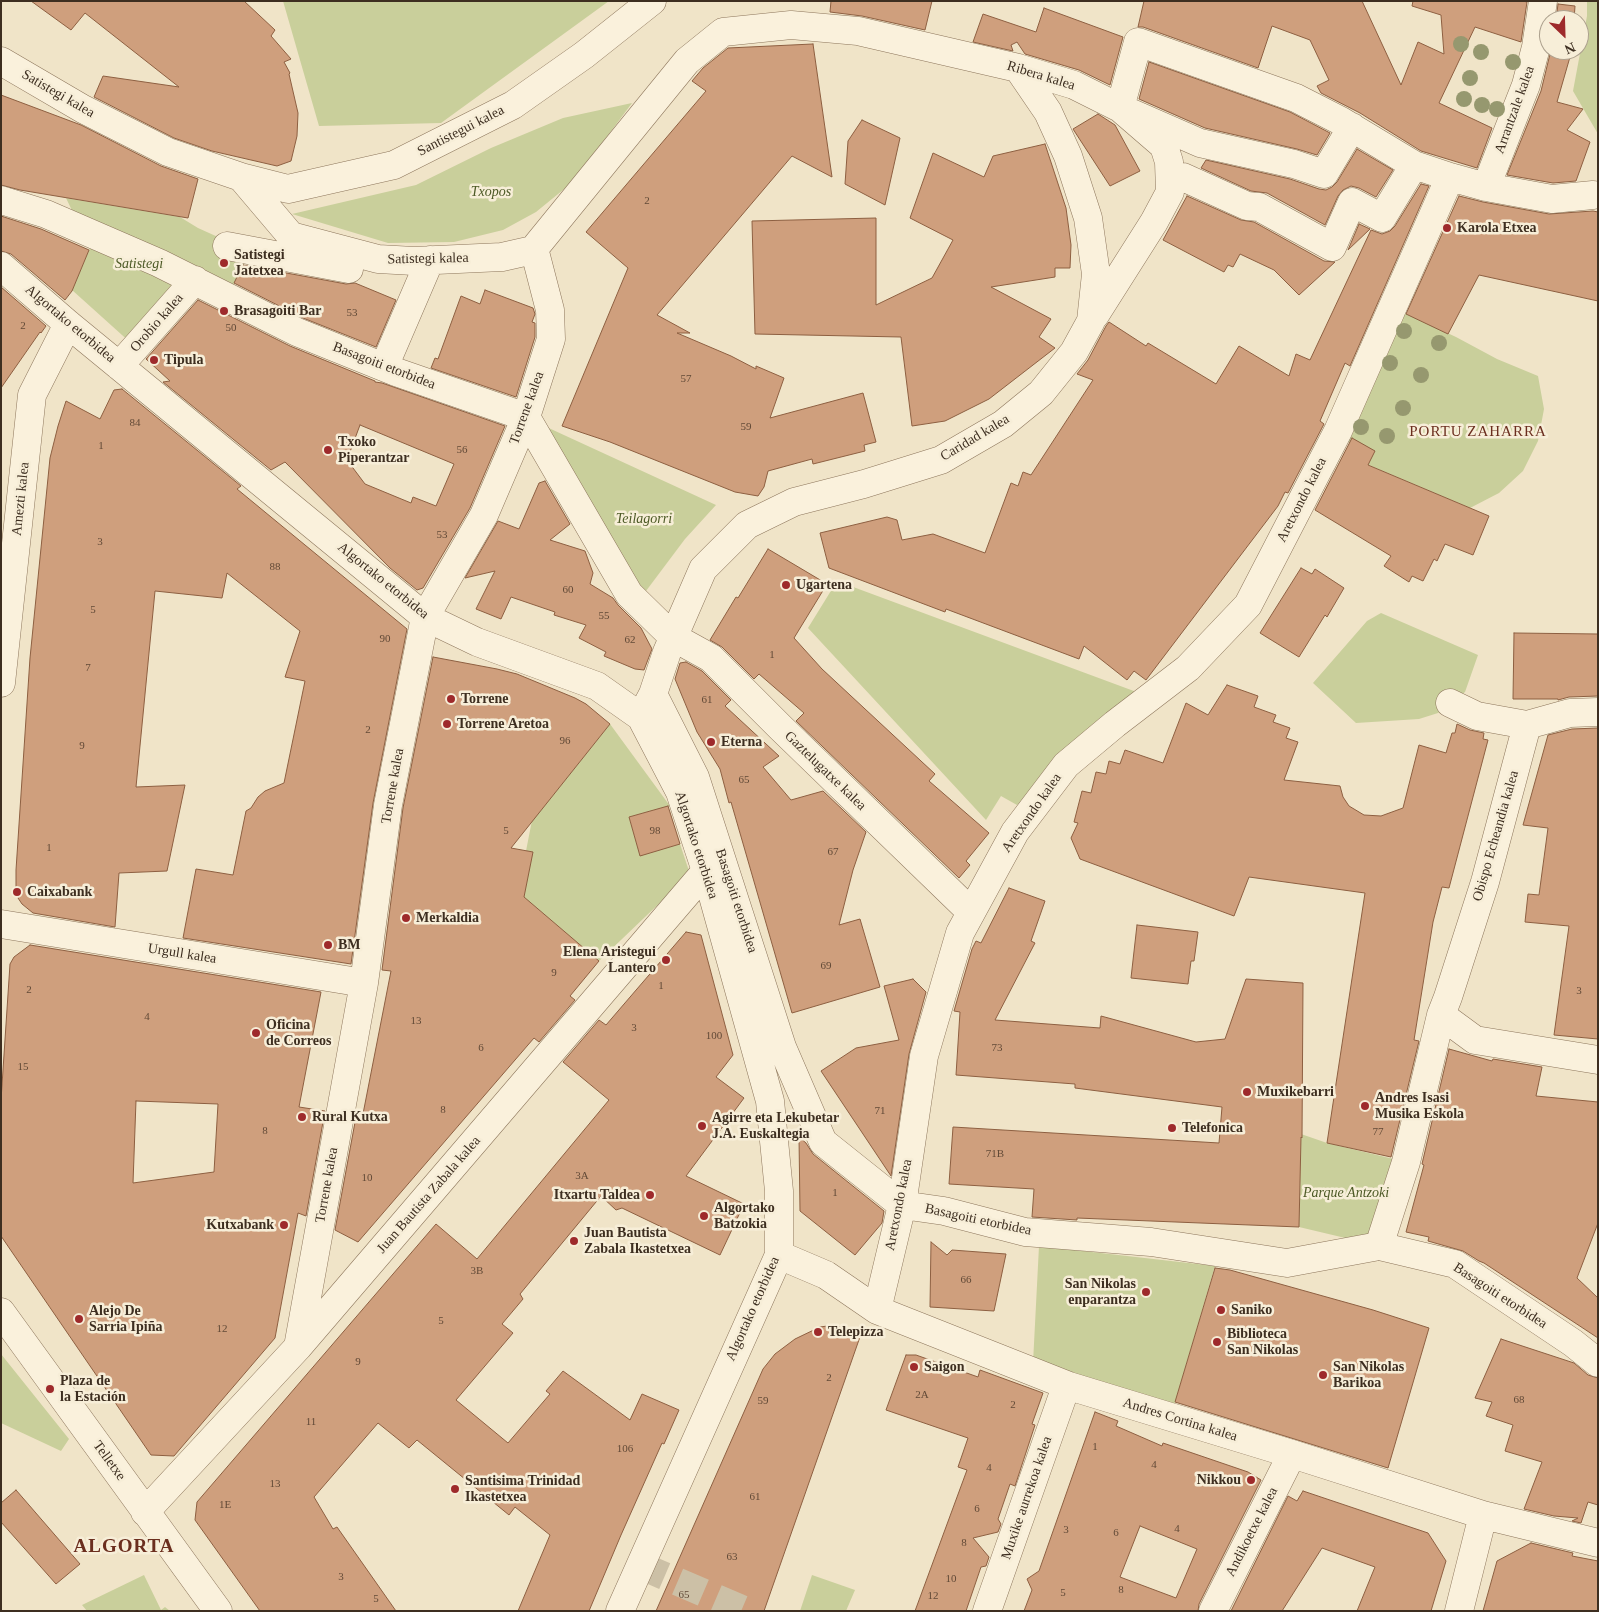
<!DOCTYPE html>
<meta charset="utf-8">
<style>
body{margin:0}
#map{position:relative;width:1599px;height:1612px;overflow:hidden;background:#f0e4c8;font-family:Georgia,serif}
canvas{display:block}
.frame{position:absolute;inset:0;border:2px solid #3d2e20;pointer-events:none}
.north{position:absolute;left:1539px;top:10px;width:50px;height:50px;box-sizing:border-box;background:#f7eed8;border:1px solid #ada18e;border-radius:50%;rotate:156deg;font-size:14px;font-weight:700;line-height:20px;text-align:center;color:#3d2e20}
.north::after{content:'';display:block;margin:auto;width:18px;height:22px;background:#9e2a2b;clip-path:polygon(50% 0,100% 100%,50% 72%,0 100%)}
</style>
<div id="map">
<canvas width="1599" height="1612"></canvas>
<div class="frame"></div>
<div class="north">N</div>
</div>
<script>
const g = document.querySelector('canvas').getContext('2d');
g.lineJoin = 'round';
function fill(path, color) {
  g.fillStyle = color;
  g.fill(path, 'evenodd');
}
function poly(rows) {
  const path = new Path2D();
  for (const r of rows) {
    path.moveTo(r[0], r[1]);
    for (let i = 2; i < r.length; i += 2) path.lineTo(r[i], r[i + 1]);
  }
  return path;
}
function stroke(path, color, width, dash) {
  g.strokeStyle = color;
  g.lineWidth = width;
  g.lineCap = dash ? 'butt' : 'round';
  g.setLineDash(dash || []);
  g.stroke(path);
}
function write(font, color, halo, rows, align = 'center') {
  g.font = font + ' Georgia,serif';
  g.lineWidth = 5;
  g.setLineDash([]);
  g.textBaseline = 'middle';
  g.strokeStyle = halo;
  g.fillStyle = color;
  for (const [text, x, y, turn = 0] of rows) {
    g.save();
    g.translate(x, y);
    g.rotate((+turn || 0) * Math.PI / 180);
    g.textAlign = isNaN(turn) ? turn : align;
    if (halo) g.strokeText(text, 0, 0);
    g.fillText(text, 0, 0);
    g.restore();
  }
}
const green = poly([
 [283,1,609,1,441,123,319,126],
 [1587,1,1598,1,1598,134,1573,91,1587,16],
 [632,103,574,181,536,212,503,230,454,242,388,243,292,214,416,185,491,148,563,118],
 [66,198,180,217,198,228,229,242,246,260,231,291,185,290,132,344,72,290,90,248],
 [1398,310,1456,337,1497,359,1538,376,1544,409,1538,441,1523,471,1499,493,1470,508,1359,461,1343,432],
 [540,424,716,505,685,539,640,599],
 [837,581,1150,697,1017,805,1001,796,986,820,808,628],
 [1381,613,1478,655,1465,692,1438,713,1419,719,1356,723,1313,683,1367,621],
 [610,724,670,806,629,817,640,855,680,844,690,874,599,961,521,895,532,852,526,851,534,810,540,811],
 [1301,1134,1327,1143,1406,1162,1379,1246,1299,1227],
 [1039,1246,1215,1266,1174,1406,1033,1363],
 [1,1354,69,1439,61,1451,1,1423],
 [144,1575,161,1610,165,1607,170,1611,87,1611,82,1605],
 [812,1575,855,1590,846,1611,800,1611]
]);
const building = poly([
 [31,1,244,1,275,30,271,36,291,59,284,62,290,73,289,74,298,113,297,136,291,161,277,166,212,151,174,138,94,97,103,76,179,87,85,13,71,30,31,1],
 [831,1,932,1,925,30,862,16,830,12,831,1],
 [1144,1,1362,1,1401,85,1418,42,1444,54,1441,15,1412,6,1413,1,1523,1,1527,2,1521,42,1475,27,1439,103,1492,128,1477,168,1421,151,1360,113,1321,93,1317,86,1329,80,1310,40,1272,26,1258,68,1143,27,1138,27,1144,1],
 [1558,4,1575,6,1574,20,1556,20,1558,4],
 [1044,8,1123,37,1110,85,1079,70,1025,54,1017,42,1011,45,1013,51,973,42,983,14,1036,32,1044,8],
 [813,44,832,177,792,156,657,315,690,333,677,333,731,356,756,369,756,366,784,378,770,418,863,393,876,442,864,445,865,451,813,464,812,459,768,471,764,487,758,496,735,492,610,442,562,426,628,268,586,232,706,91,692,81,703,68,728,48,813,44],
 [1551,50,1572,50,1557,102,1583,109,1567,130,1590,142,1576,181,1553,183,1507,175,1541,91,1551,50],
 [1149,62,1290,112,1330,133,1317,155,1297,149,1205,128,1139,99,1149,62],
 [1,95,81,125,161,166,198,179,188,218,20,190,1,185,1,95],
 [1098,114,1115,125,1140,171,1110,186,1073,129,1098,114],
 [862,120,900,138,885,205,845,184,848,141,862,120],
 [1045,144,1066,208,1071,245,1070,268,1055,268,1055,277,991,287,1051,319,1039,337,1055,348,989,399,945,421,912,426,901,337,755,334,752,221,876,218,876,305,932,278,953,240,910,218,933,153,984,177,993,156,1045,144],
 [1357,149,1393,170,1376,197,1359,188,1351,186,1343,190,1338,196,1325,225,1267,193,1251,191,1201,168,1206,160,1290,179,1319,189,1326,190,1332,187,1337,182,1357,149],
 [1421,184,1429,186,1350,366,1345,363,1320,421,1324,424,1288,493,1285,492,1278,506,1146,680,1134,671,1127,680,1084,646,1079,659,946,609,945,612,829,568,820,533,887,517,897,520,902,540,933,534,985,553,1011,483,1018,486,1023,472,1031,475,1093,380,1077,374,1088,360,1106,326,1109,322,1146,346,1148,343,1216,384,1239,346,1289,376,1296,354,1310,360,1371,230,1382,234,1390,231,1395,226,1421,184],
 [1187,196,1241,220,1254,222,1324,261,1335,262,1299,295,1274,270,1240,254,1233,267,1228,265,1224,272,1163,240,1187,196],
 [1459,196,1483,202,1549,214,1593,211,1598,212,1598,301,1479,275,1448,334,1406,314,1459,196],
 [1,216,41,229,89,250,72,291,65,300,11,254,1,251,1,216],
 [1359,224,1370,229,1348,250,1359,224],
 [243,265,346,284,355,283,396,300,376,347,303,318,234,283,243,265],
 [1,287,46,326,41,333,40,332,1,388,1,287],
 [485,290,533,308,535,314,532,322,535,323,535,337,516,397,431,368,435,358,438,359,461,296,480,304,485,290],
 [198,300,290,346,375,381,375,382,382,383,505,426,470,508,423,588,417,590,390,568,285,462,271,470,163,382,170,381,146,359,198,300],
 [360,425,454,464,436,506,413,497,411,503,365,484,347,460,360,425],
 [122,389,241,486,237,489,407,629,373,803,351,964,183,938,196,869,233,875,246,811,251,808,258,797,265,791,284,783,305,681,285,677,300,631,227,573,222,598,155,591,136,787,185,785,167,871,119,873,115,927,33,913,22,904,18,898,16,890,16,870,30,658,50,458,58,426,66,401,100,419,114,390,122,389],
 [1352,438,1375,451,1368,465,1489,516,1473,555,1445,544,1437,561,1434,559,1423,581,1412,576,1409,582,1384,566,1391,556,1315,510,1352,438],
 [545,481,570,524,550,540,585,551,593,573,590,584,613,598,618,605,641,628,652,649,644,670,635,669,604,656,606,652,579,638,586,625,554,615,555,612,511,597,501,619,476,609,495,571,465,578,498,521,519,529,539,483,545,481],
 [768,549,827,584,794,638,822,669,935,774,929,781,989,833,966,861,970,865,959,878,796,721,804,713,759,674,754,679,722,647,710,640,736,597,738,598,768,549],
 [1301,568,1312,574,1315,569,1344,588,1327,617,1325,615,1299,657,1260,633,1301,568],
 [1514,633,1598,634,1598,696,1569,697,1558,700,1558,699,1513,699,1514,633],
 [433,657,497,669,517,674,575,698,586,704,610,724,511,848,533,852,524,897,599,961,570,996,575,1000,539,1042,534,1038,358,1242,335,1230,356,1117,362,1119,391,971,382,970,403,808,433,657],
 [686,662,702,671,731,700,725,706,779,756,763,767,791,800,823,791,866,832,853,870,839,925,860,919,880,987,792,1013,731,802,729,803,720,769,697,732,675,679,680,663,686,662],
 [1227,685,1258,696,1254,707,1276,715,1273,722,1290,728,1286,738,1298,742,1284,780,1340,786,1343,797,1349,806,1364,815,1381,816,1403,808,1419,745,1446,753,1452,733,1455,733,1457,724,1470,730,1484,733,1483,739,1488,740,1449,888,1442,887,1433,922,1414,1040,1419,1041,1391,1157,1327,1143,1365,893,1249,877,1234,916,1080,859,1071,838,1078,823,1074,822,1082,791,1091,793,1096,772,1106,774,1109,761,1120,764,1125,750,1163,763,1186,703,1208,715,1227,685],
 [1598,728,1598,1039,1554,1035,1569,926,1525,922,1528,894,1539,895,1548,828,1523,825,1548,735,1572,729,1598,728],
 [668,806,680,844,640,856,629,817,668,806],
 [1009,888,1045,901,1031,941,1035,943,995,1020,1100,1028,1101,1016,1196,1042,1225,1039,1246,979,1303,983,1302,1138,1301,1137,1299,1227,1077,1218,1077,1220,1032,1217,1034,1189,949,1184,953,1127,1219,1143,1222,1107,1075,1088,1075,1084,956,1075,960,1012,954,1011,972,949,976,941,981,943,1009,888],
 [1137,925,1198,932,1194,961,1191,961,1188,984,1131,978,1137,925],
 [686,932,701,935,733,1055,716,1077,744,1098,686,1176,744,1204,720,1255,622,1208,616,1210,601,1196,520,1294,523,1299,502,1324,513,1333,456,1400,508,1443,550,1394,546,1391,563,1371,630,1420,642,1394,679,1410,664,1444,662,1443,621,1535,589,1611,518,1611,550,1535,515,1507,509,1515,417,1440,409,1448,378,1423,314,1497,333,1529,337,1527,396,1611,260,1611,195,1520,197,1502,436,1224,477,1259,609,1100,563,1062,599,1020,606,1025,686,932],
 [30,945,321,992,299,1107,325,1111,306,1216,298,1213,275,1338,174,1456,151,1455,1,1236,1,1100,10,964,14,957,30,945],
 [136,1101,218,1104,214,1172,133,1183,136,1101],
 [913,979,926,992,909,1054,891,1176,821,1071,856,1048,899,1040,884,986,913,979],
 [1449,1049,1492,1061,1493,1059,1542,1067,1536,1096,1598,1102,1598,1223,1577,1278,1598,1298,1598,1338,1484,1263,1479,1261,1463,1251,1428,1241,1429,1237,1406,1232,1424,1165,1422,1164,1449,1049],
 [799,1137,806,1143,813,1154,884,1211,882,1223,855,1255,800,1211,799,1137],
 [931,1242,947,1255,952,1250,1006,1254,994,1311,930,1307,931,1242],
 [1215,1268,1230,1270,1373,1310,1429,1328,1388,1468,1175,1402,1215,1268],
 [835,1325,861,1334,764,1611,656,1611,763,1369,775,1354,795,1339,820,1327,835,1325],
 [1501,1339,1574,1363,1588,1375,1598,1378,1598,1505,1588,1502,1581,1523,1572,1521,1578,1518,1554,1516,1524,1509,1542,1462,1505,1451,1513,1425,1486,1416,1492,1402,1475,1398,1501,1339],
 [906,1355,916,1355,978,1377,980,1370,1043,1393,1032,1424,1035,1425,1015,1486,1010,1484,998,1519,1001,1524,998,1532,973,1538,989,1557,986,1566,981,1567,966,1611,915,1611,967,1470,958,1467,968,1438,886,1410,906,1355],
 [1095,1412,1118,1421,1116,1426,1162,1446,1163,1443,1248,1472,1261,1480,1199,1604,1198,1611,1024,1611,1032,1590,1027,1579,1039,1571,1095,1412],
 [1140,1526,1197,1549,1176,1598,1120,1577,1140,1526],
 [16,1490,80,1564,56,1584,1,1522,1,1503,16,1490],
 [1303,1491,1428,1533,1446,1561,1431,1611,1357,1611,1375,1567,1322,1548,1282,1611,1231,1611,1288,1496,1297,1501,1303,1491],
 [1531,1543,1573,1553,1572,1556,1598,1561,1598,1611,1483,1611,1497,1561,1531,1543]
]);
const minorTunnel = poly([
 [639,1565,746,1611]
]);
const minor = poly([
 [1,61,83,109,168,152,241,177,291,236,378,259,414,261,502,257,533,250,687,61,723,32,791,25,858,31,1018,68,1074,85,1120,108,1200,143,1294,164,1324,174,1352,127],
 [241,177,288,189,394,165,513,105,584,55,652,1],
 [1183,177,1247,206,1259,207,1332,247,1352,202,1382,218,1414,165],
 [1486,187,1526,85,1536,47,1543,1],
 [1,200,46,214,159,263,297,332,396,372,526,417,629,594,673,637,711,658,780,727,971,912],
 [227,246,349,269],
 [1,266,68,324,425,617,477,642,597,686,641,717,680,792,706,871,770,1101,779,1191,779,1255,620,1611],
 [1095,315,1154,222,1170,192,1169,162,1164,146,1120,108,1138,42,1296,98,1341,121,1414,165,1450,177],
 [119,366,195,280],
 [384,367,430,260],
 [1,683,32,395,68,324],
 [653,694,695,777,782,1047,823,1142,902,1205,944,1211,1025,1232,1151,1242,1287,1263,1379,1246,1455,1264,1573,1343,1598,1363],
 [1450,703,1477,716,1527,725],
 [644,711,653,694,667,652,703,569,747,525,794,502,864,484,941,460,1003,424,1041,393,1074,352,1091,321,1096,274,1088,218,1068,156,1048,112,1018,68],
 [1,924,364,983],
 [1441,1015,1475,1040,1598,1060],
 [1379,1246,1406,1162,1441,1015,1448,997,1485,882,1527,725,1570,713,1598,712],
 [779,1255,826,1275,877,1310,1069,1386,1292,1454,1483,1515,1598,1543],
 [877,1310,902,1205,924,1056,960,933,1015,832,1066,765,1115,724,1188,668,1248,605,1338,431,1450,177,1486,187,1552,199,1593,195],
 [1,1312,218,1611],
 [298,1347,364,983,388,805,425,617,484,515,526,417,551,339,550,310,536,256,533,250],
 [145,1512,298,1347,706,871],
 [987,1611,1062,1398,1069,1386],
 [1213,1611,1292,1454],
 [1459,1611,1483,1515]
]);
const trees = [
 [1461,44],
 [1481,52],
 [1513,62],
 [1470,78],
 [1464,99],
 [1482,105],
 [1497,109],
 [1404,331],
 [1439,343],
 [1390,363],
 [1421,375],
 [1403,408],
 [1361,427],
 [1387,436]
];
const markers = [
 [1447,228,5,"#9e2a2b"],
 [224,263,5,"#9e2a2b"],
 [224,311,5,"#9e2a2b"],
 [154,360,5,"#9e2a2b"],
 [328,450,5,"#9e2a2b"],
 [786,585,5,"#9e2a2b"],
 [451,699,5,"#9e2a2b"],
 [447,724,5,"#9e2a2b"],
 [711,742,5,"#9e2a2b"],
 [17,892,5,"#9e2a2b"],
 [406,918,5,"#9e2a2b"],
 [328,945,5,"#9e2a2b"],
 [666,960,5,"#9e2a2b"],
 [256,1033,5,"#9e2a2b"],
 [1247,1092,5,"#9e2a2b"],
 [1365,1106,5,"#9e2a2b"],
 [302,1117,5,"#9e2a2b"],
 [702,1126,5,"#9e2a2b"],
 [1172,1128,5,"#9e2a2b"],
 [650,1195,5,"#9e2a2b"],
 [704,1216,5,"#9e2a2b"],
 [284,1225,5,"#9e2a2b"],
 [574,1241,5,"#9e2a2b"],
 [1146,1292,5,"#9e2a2b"],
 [1221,1310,5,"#9e2a2b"],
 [79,1319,5,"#9e2a2b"],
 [818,1332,5,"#9e2a2b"],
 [1217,1342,5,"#9e2a2b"],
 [914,1367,5,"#9e2a2b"],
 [1323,1375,5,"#9e2a2b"],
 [50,1389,5,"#9e2a2b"],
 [1251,1480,5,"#9e2a2b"],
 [455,1489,5,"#9e2a2b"]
];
const numberNames = [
 ["2",647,201],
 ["53",352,313],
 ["2",23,326],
 ["50",231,328],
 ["57",686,379],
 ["84",135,423],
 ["59",746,427],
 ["1",101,446],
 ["56",462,450],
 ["53",442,535],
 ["3",100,542],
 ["88",275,567],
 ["60",568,590],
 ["5",93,610],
 ["55",604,616],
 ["90",385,639],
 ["62",630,640],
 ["1",772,655],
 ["7",88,668],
 ["61",707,700],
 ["2",368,730],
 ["96",565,741],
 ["9",82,746],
 ["65",744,780],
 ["5",506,831],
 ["98",655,831],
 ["1",49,848],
 ["67",833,852],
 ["69",826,966],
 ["9",554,973],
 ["1",661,986],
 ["2",29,990],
 ["3",1579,991],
 ["4",147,1017],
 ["13",416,1021],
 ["3",634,1028],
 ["100",714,1036],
 ["6",481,1048],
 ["73",997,1048],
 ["15",23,1067],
 ["8",443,1110],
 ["71",880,1111],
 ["8",265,1131],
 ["77",1378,1132],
 ["71B",995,1154],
 ["3A",582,1176],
 ["10",367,1178],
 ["1",835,1193],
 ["3B",477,1271],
 ["66",966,1280],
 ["5",441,1321],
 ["12",222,1329],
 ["9",358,1362],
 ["2",829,1378],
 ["2A",922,1395],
 ["68",1519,1400],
 ["59",763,1401],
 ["2",1013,1405],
 ["11",311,1422],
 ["1",1095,1447],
 ["106",625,1449],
 ["4",1154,1465],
 ["4",989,1468],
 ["13",275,1484],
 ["61",755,1497],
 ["1E",225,1505],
 ["6",977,1509],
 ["4",1177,1529],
 ["3",1066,1530],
 ["6",1116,1533],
 ["8",964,1543],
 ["63",732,1557],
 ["3",341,1577],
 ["10",951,1579],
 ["8",1121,1590],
 ["5",1063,1593],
 ["65",684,1595],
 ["12",933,1596],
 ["5",376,1599]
];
const streetNames = [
 ["Ribera kalea",1041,76,17],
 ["Satistegi kalea",58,94,30],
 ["Arrantzale kalea",1515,110,-70],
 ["Santistegui kalea",461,131,-27],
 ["Satistegi kalea",428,259,-1],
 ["Orobio kalea",157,323,-49],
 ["Algortako etorbidea",70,324,40],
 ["Basagoiti etorbidea",384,366,21],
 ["Torrene kalea",527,408,-70],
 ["Caridad kalea",975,438,-31],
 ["Amezti kalea",21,499,-84],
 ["Aretxondo kalea",1302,500,-63],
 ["Algortako etorbidea",383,581,39],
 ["Gaztelugatxe kalea",825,771,44],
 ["Torrene kalea",393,786,-80],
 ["Aretxondo kalea",1032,813,-55],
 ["Obispo Echeandia kalea",1496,836,-74],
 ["Algortako etorbidea",696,845,72],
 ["Basagoiti etorbidea",736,901,72],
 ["Urgull kalea",182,954,9],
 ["Torrene kalea",327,1185,-80],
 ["Juan Bautista Zabala kalea",429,1195,-49],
 ["Aretxondo kalea",899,1205,-79],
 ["Basagoiti etorbidea",978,1220,12],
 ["Basagoiti etorbidea",1500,1296,33],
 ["Algortako etorbidea",753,1309,-66],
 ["Andres Cortina kalea",1180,1420,17],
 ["Telletxe",109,1461,54],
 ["Muxike aurrekoa kalea",1027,1498,-71],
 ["Andikoetxe kalea",1252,1532,-63]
];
const parkNames = [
 ["Txopos",491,192],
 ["Satistegi",139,264],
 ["Teilagorri",644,519],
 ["Parque Antzoki",1346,1193]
];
const poiNames = [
 ["Karola Etxea",1457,228],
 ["Satistegi",234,255],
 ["Jatetxea",234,271],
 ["Brasagoiti Bar",234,311],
 ["Tipula",164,360],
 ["Txoko",338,442],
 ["Piperantzar",338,458],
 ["Ugartena",796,585],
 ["Torrene",461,699],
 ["Torrene Aretoa",457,724],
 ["Eterna",721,742],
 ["Caixabank",27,892],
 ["Merkaldia",416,918],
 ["BM",338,945],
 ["Elena Aristegui",656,952,"right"],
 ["Lantero",656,968,"right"],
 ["Oficina",266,1025],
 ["de Correos",266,1041],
 ["Muxikebarri",1257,1092],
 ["Andres Isasi",1375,1098],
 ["Musika Eskola",1375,1114],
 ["Rural Kutxa",312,1117],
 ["Agirre eta Lekubetar",712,1118],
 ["J.A. Euskaltegia",712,1134],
 ["Telefonica",1182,1128],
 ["Itxartu Taldea",640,1195,"right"],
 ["Algortako",714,1208],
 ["Batzokia",714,1224],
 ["Kutxabank",274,1225,"right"],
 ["Juan Bautista",584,1233],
 ["Zabala Ikastetxea",584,1249],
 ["San Nikolas",1136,1284,"right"],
 ["enparantza",1136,1300,"right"],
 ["Saniko",1231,1310],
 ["Alejo De",89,1311],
 ["Sarria Ipiña",89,1327],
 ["Telepizza",828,1332],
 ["Biblioteca",1227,1334],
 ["San Nikolas",1227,1350],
 ["Saigon",924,1367],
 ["San Nikolas",1333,1367],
 ["Barikoa",1333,1383],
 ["Plaza de",60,1381],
 ["la Estación",60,1397],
 ["Nikkou",1241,1480,"right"],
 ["Santisima Trinidad",465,1481],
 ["Ikastetxea",465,1497]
];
const neighbourhoodNames = [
 ["PORTU ZAHARRA",1478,432]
];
const districtNames = [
 ["ALGORTA",124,1547]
];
fill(green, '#c9cf9b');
fill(building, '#cf9f7d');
stroke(building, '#8d5f41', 1);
stroke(minorTunnel, '#ccc0a6', 28, [28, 14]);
stroke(minor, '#8d765c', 29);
stroke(minor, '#faf1dc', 28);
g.fillStyle = '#96986f';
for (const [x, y] of trees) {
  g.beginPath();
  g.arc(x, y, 8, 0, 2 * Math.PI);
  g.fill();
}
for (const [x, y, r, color] of markers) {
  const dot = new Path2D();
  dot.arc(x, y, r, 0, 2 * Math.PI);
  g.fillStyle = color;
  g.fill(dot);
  stroke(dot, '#f7eed8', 2);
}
write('11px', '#624a37', null, numberNames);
write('14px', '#3d2e20', '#f7eed8', streetNames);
write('italic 14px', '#4d5a26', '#f7eed8', parkNames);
write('bold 14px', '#3d2e20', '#f7eed8', poiNames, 'left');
g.letterSpacing = '1px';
write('15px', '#6b2e1e', '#f7eed8', neighbourhoodNames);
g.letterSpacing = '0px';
g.letterSpacing = '1px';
write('bold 19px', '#6b2e1e', '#f7eed8', districtNames);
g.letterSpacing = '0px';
</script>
